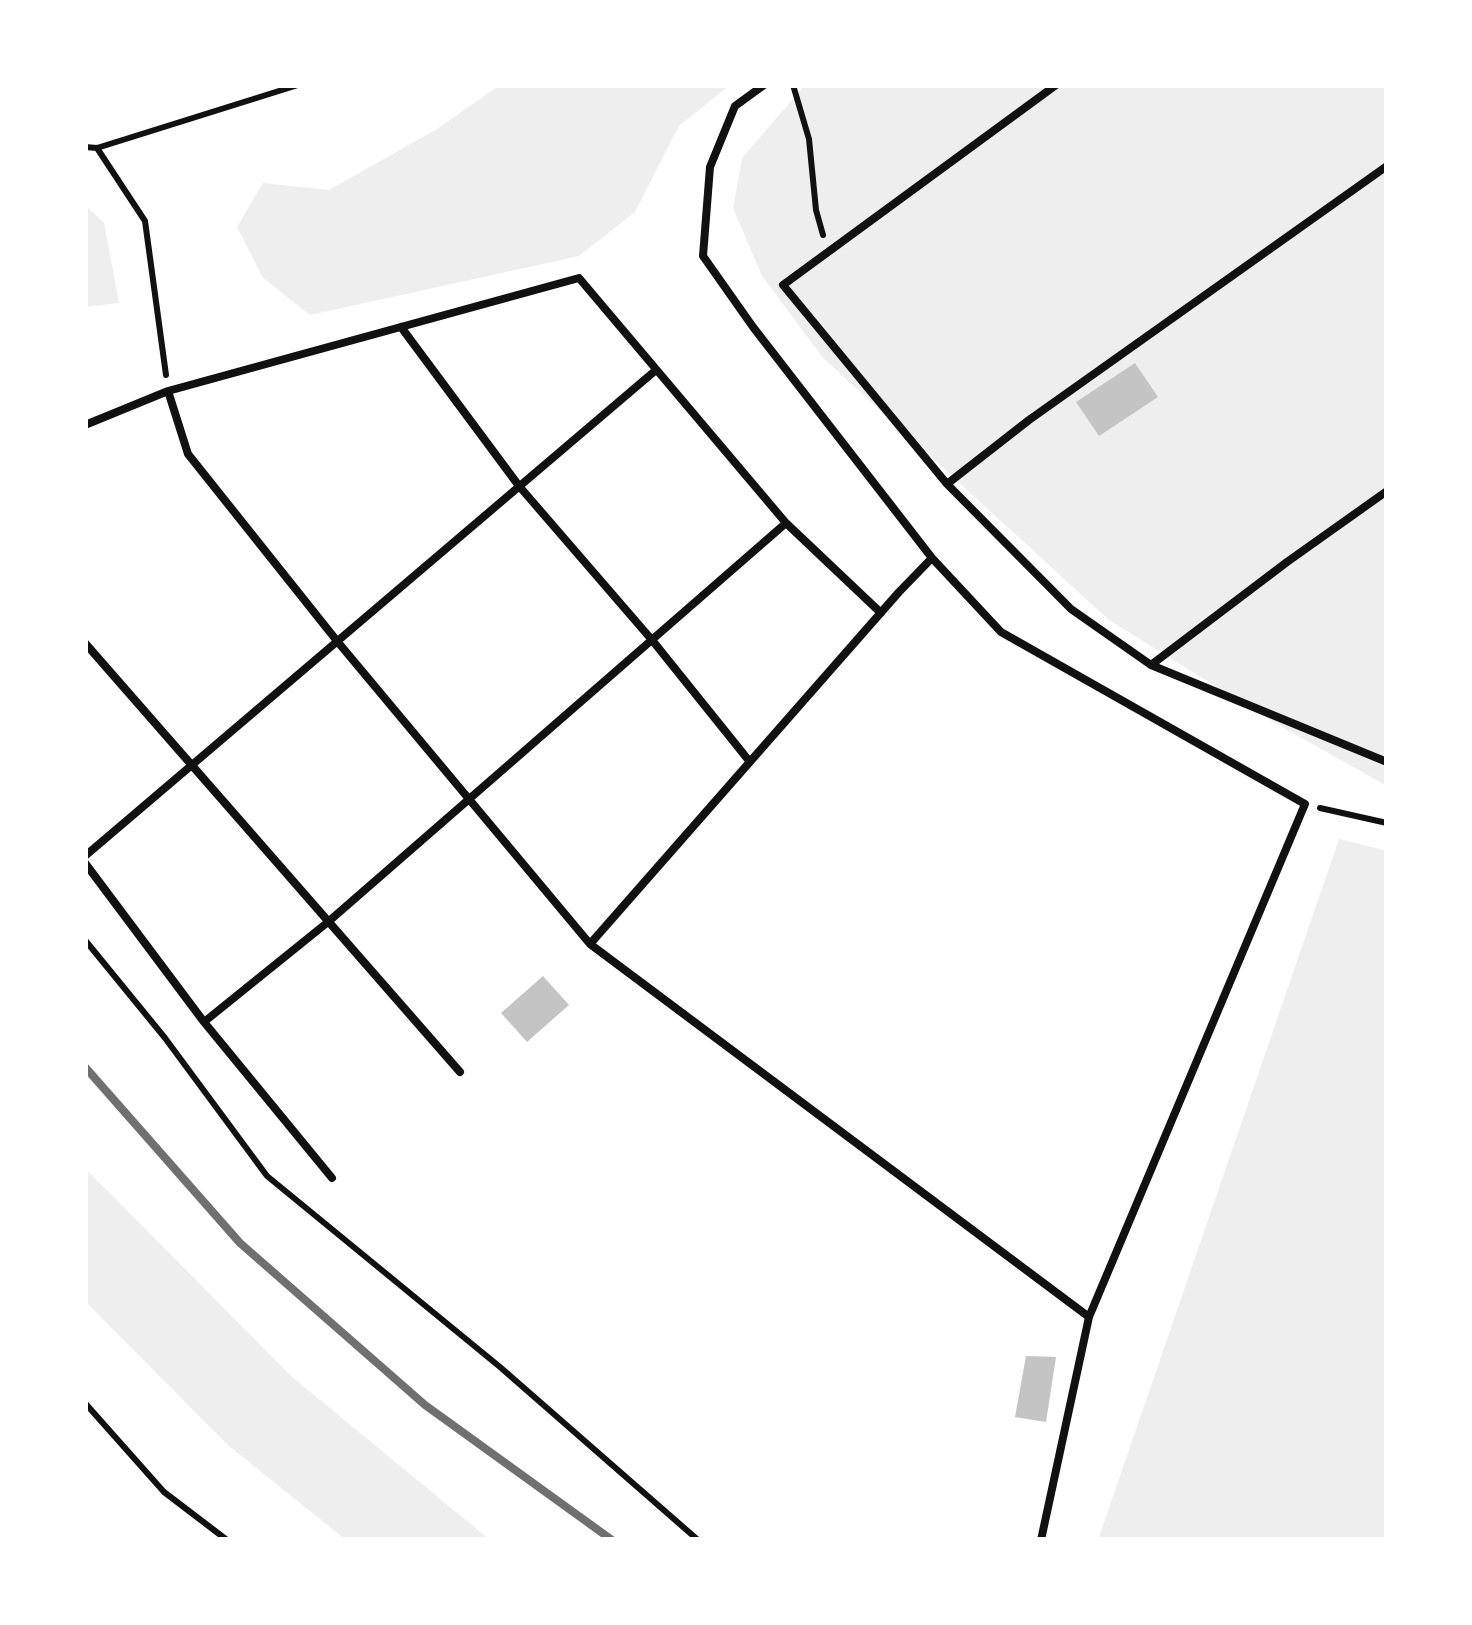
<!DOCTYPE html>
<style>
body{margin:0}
#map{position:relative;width:1472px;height:1625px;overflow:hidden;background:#fff;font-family:Commissioner,sans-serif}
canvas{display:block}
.frame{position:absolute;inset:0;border:88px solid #fff;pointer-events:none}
</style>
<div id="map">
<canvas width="1472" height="1625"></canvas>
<div class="frame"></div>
</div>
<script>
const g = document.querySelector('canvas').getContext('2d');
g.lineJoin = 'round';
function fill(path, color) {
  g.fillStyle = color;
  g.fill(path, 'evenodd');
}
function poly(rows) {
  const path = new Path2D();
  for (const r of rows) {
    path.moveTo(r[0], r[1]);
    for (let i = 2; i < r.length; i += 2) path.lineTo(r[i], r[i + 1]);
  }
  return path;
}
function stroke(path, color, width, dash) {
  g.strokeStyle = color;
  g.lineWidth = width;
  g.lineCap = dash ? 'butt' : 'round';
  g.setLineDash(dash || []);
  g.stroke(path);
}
const green = poly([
 [500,85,730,85,679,126,635,212,579,256,310,315,263,278,237,227,263,183,329,190,437,129],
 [805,85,1387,85,1387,786,1268,719,1109,620,823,358,762,276,733,208,742,158],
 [85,205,104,223,119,303,85,307],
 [1339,839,1387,851,1387,1540,1098,1540],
 [85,1168,291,1376,490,1540,346,1540,229,1446,85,1301]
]);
const building = poly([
 [1135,363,1158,397,1099,436,1076,402],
 [543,976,569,1005,527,1042,501,1013],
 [1026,1356,1056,1357,1046,1422,1015,1417]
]);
const path = poly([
 [793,85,809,139,816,210,823,235],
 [85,147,97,148,298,85],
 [97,148,145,221,166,375],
 [1320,808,1387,823],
 [85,940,165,1038,267,1176,500,1367,698,1540],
 [85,1403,164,1492,227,1540]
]);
const service = poly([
 [764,85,735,106,710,167,703,256,753,327,932,558,1001,632,1305,804,1089,1317],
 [1056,85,783,285,947,484,1071,609,1151,665,1387,762],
 [401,327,519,486,652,640,750,762],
 [168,391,188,454,337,641,590,944,1089,1317,1041,1540],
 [85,425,168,391,579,278,786,523,881,613],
 [947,484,1029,420,1387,166],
 [85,643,460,1072],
 [1151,665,1287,562,1387,491],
 [85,856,656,370],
 [85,863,204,1022,332,1178],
 [590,944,899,592,932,558],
 [204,1022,328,922,786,523]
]);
const rail = poly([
 [85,1067,240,1243,425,1405,612,1540]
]);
fill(green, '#eee');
fill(building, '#c4c4c4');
stroke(path, '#111', 6);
stroke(service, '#111', 8);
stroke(rail, '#707070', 8);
</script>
